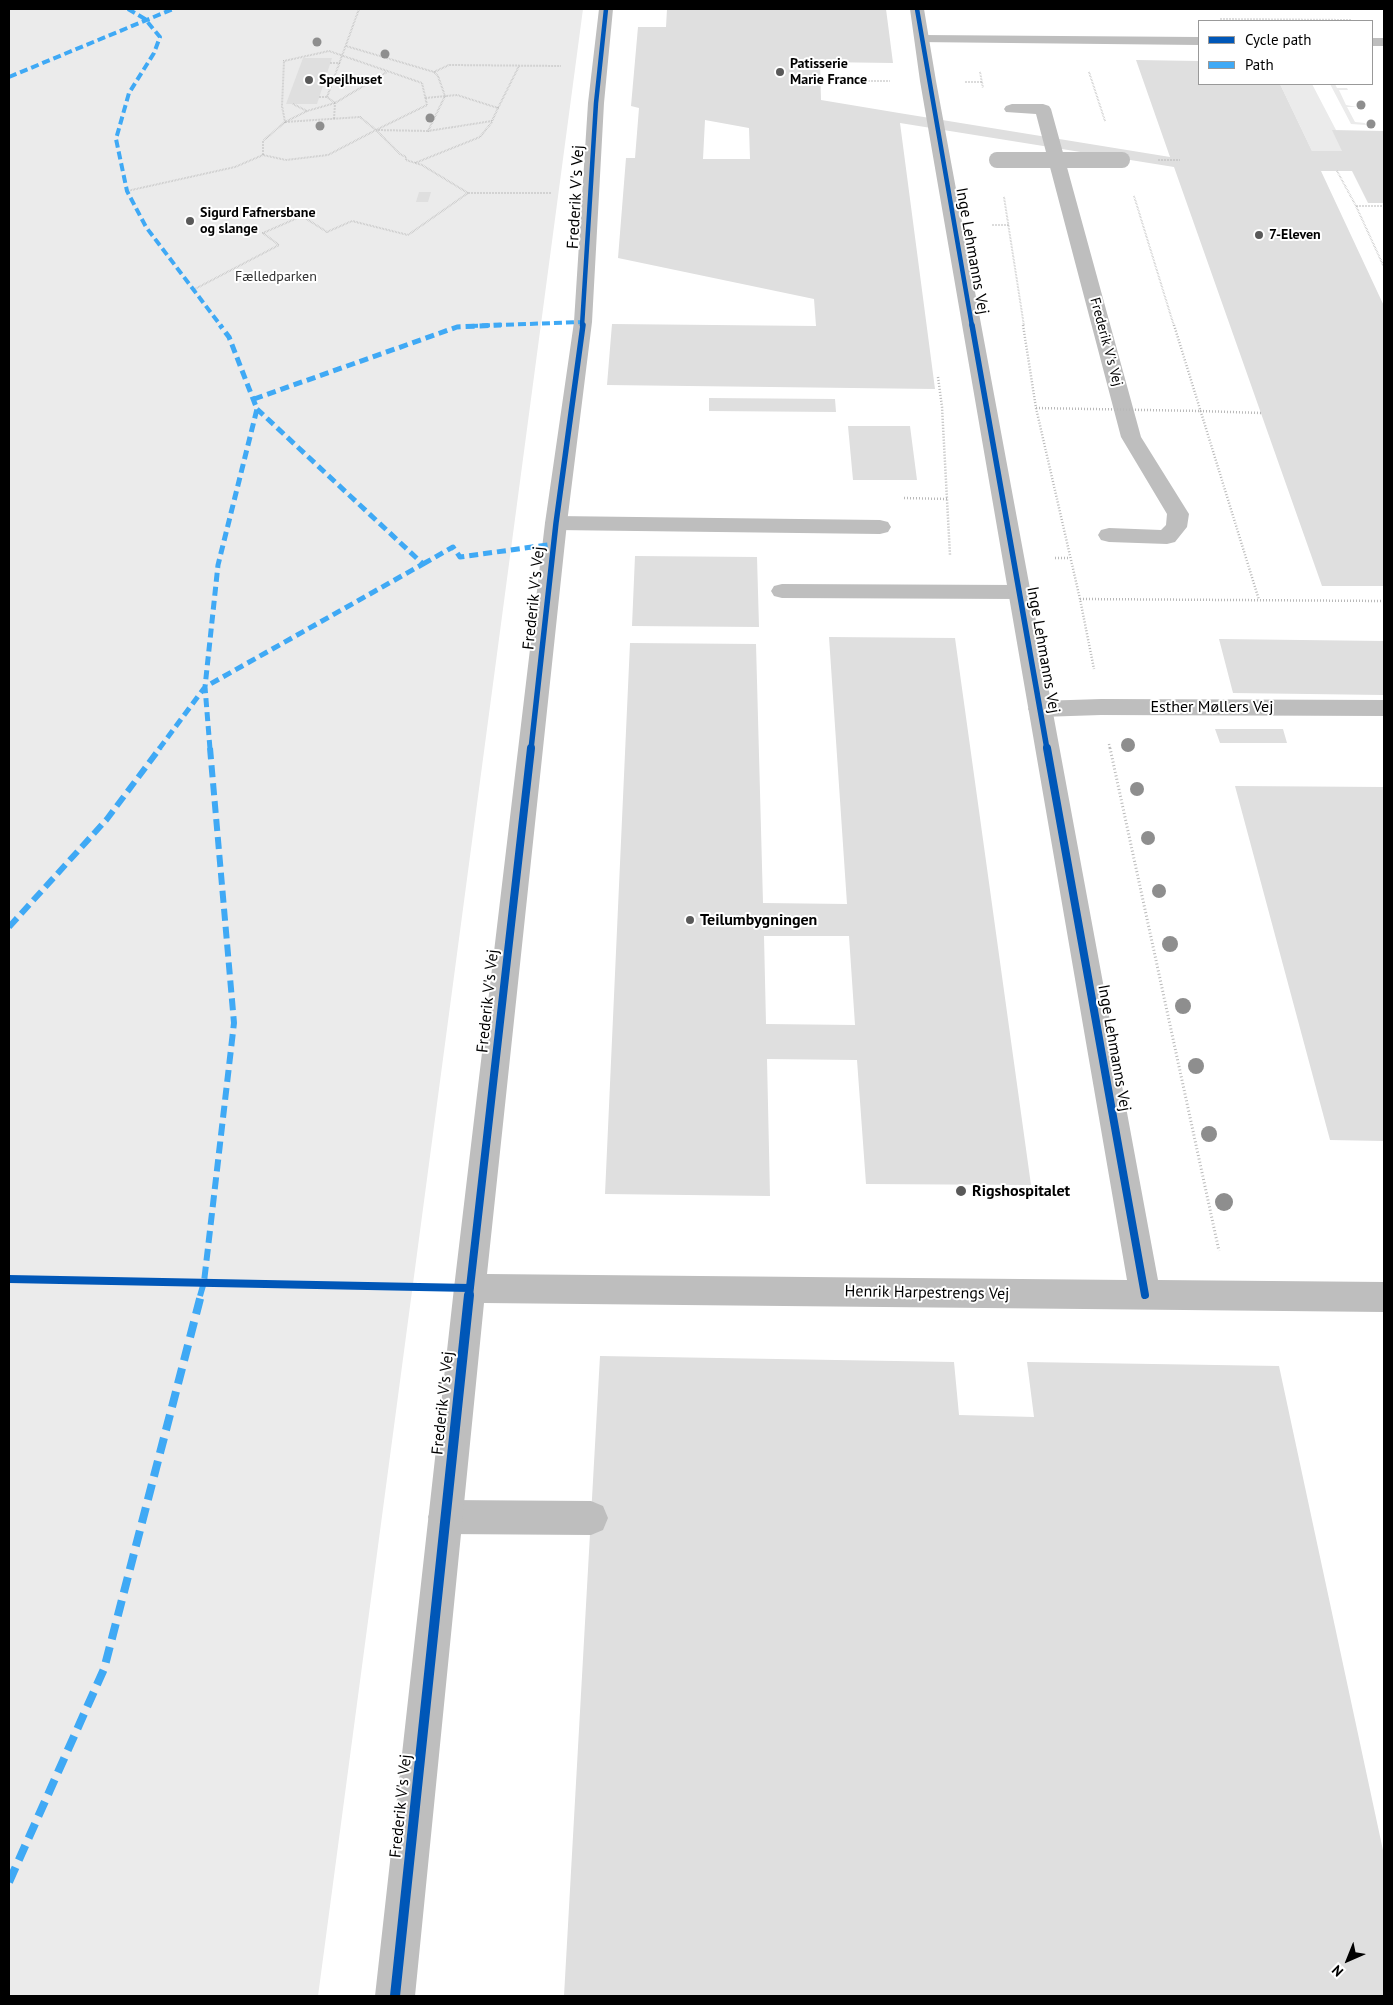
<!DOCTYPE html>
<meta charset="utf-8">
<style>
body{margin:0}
#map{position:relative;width:1393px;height:2005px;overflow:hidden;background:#fff;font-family:"PT Sans",sans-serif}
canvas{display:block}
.frame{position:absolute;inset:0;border:10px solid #000;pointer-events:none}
.legend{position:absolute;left:1198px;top:20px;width:175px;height:65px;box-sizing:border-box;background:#fff;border:1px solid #999;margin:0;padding:6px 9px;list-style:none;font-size:15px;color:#000}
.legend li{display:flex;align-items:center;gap:10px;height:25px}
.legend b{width:25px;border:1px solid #999}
.north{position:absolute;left:1323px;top:1935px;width:50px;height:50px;-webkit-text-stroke:4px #fff;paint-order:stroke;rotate:224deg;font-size:14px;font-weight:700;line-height:20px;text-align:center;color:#000}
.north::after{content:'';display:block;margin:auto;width:18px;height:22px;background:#000;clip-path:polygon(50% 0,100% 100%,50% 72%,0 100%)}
</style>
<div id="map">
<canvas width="1393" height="2005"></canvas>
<div class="frame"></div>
<ul class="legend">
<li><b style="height:6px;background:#0057b8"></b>Cycle path</li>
<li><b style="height:6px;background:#3fa9f5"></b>Path</li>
</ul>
<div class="north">N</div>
</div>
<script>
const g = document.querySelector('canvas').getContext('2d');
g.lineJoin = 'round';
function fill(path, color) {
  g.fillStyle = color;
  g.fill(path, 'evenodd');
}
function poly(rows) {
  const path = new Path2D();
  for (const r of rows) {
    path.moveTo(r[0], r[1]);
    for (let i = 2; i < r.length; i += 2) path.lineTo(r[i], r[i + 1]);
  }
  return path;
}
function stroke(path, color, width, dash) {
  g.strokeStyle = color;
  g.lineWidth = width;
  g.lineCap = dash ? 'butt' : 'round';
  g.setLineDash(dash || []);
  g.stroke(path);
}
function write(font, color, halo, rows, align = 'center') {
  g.font = font + ' "PT Sans",sans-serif';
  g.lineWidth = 4;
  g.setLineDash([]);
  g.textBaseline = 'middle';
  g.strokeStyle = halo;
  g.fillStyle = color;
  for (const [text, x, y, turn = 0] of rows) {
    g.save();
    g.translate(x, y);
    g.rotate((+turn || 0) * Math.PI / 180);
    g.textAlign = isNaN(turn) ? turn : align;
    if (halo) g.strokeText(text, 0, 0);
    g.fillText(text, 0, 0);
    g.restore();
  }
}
const green = poly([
 [9,9,583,9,318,1996,9,1996],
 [1280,84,1312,84,1347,151,1312,151],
 [1330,84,1335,84,1337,88,1347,88,1348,90,1339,90,1346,105,1357,107,1347,107,1355,122,1365,123,1366,125,1351,124]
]);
const building = poly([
 [667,9,886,9,893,63,820,62,821,100,899,113,1170,157,1136,60,1199,61,1199,84,1280,84,1312,151,1342,151,1332,130,1384,131,1384,203,1368,203,1352,171,1321,171,1384,306,1384,586,1322,586,1174,167,900,123,935,389,607,385,612,324,816,326,814,299,618,258,626,158,635,158,639,108,631,106,638,27,666,27],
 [705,120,749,128,750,159,703,159],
 [303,58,332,58,317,104,286,104],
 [419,192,431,192,428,202,416,202],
 [709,398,835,399,836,412,709,411],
 [848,426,910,426,917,480,853,480],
 [635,556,757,557,759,627,632,626],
 [829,637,955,638,1031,1185,866,1184,857,1060,767,1059,770,1196,605,1194,630,643,756,644,763,903,847,904],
 [764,936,849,936,855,1025,766,1024],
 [1219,639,1384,641,1384,695,1233,693],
 [1215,729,1283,729,1287,743,1220,743],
 [1235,786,1384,787,1384,1141,1330,1140],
 [600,1356,954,1362,959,1415,1034,1417,1027,1362,1279,1366,1384,1855,1384,1996,564,1996]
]);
const pathFar2 = poly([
 [1220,19,1351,20],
 [346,46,434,72,438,76,445,96,428,131,377,130],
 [329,51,422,83,427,105,376,130,360,117,285,122,282,106,284,61,329,51],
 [330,63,340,63],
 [434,72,449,65,561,66],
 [980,72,983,88],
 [1089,72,1105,121],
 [838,81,890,81],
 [965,82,982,82],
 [319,97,327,97,359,9],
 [327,97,335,103,334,119],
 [425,98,457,95,498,108,492,121,428,131],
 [293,104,307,111],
 [498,108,519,66],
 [263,155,263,141,285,122,307,111,335,103,387,72],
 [1158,160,1180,160],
 [415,163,480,137,492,122],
 [1337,171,1356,206,1384,267],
 [127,191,235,167,263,155,286,160,328,155,376,130],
 [468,193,552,193],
 [1134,196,1174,326],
 [1004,197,1024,326],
 [1356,206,1384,206],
 [992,225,1009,225],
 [193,290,279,245,263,233,302,216,327,232,352,221,408,235,468,193,422,165,406,160,406,157,400,154,376,130]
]);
const pathFar1 = poly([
 [1023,325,1036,408,1080,599,1094,669],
 [1174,325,1259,600],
 [938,377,942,407,950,555],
 [1200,411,1261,413],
 [904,498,947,499],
 [1055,558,1069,558],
 [1080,599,1384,601],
 [1109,744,1110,749]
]);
const path = poly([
 [1110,748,1219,1251]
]);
const lane = poly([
 [922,35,1199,37,1199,45,917,42,915,39,917,36,922,35],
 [1372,38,1384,38,1384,46,1372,46,1372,38],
 [1012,104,1043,104,1049,106,1051,109,1141,437,1189,514,1187,527,1175,542,1167,544,1109,542,1101,540,1098,535,1101,530,1109,528,1161,530,1166,525,1167,514,1121,437,1036,114,1006,112,1004,109,1006,106,1012,104],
 [556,516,880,520,888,522,891,527,888,532,880,534,556,530,548,528,545,523,548,518,556,516],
 [782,584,1019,585,1027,587,1030,592,1027,597,1019,599,782,598,774,596,771,591,774,586,782,584],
 [1101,699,1384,700,1384,716,1101,715,1040,717,1032,715,1028,709,1032,703,1040,701,1101,699],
 [445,1500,591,1501,603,1506,608,1518,603,1530,591,1535,445,1534,433,1529,428,1517,433,1505,445,1500]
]);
const street = poly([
 [599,9,613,9,604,103,592,322,567,523,487,1274,1127,1280,920,81,910,9,924,9,936,81,1158,1280,1384,1282,1384,1312,484,1303,415,1996,375,1996,454,1288,545,523,574,322,588,103,599,9]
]);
const pathBridge = poly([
 [1036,408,1200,411]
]);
const laneBridge = poly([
 [997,160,1122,160]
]);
const quietFar3 = poly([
 [128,9,145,19,160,37,154,53,129,93,116,139,127,191,146,227,221,326],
 [9,77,173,9],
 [470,326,583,322]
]);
const quietFar2 = poly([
 [254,399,457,327,501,325],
 [423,564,453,547,460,557,554,544],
 [159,749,205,687,423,564,257,409],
 [210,749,205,687,218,565,257,409,229,337,220,325]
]);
const quietFar1 = poly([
 [9,927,107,819,160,748],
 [200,1296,204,1282,234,1023,210,748]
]);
const quiet = poly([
 [9,1882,104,1669,201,1295]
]);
const cyclewayFar3 = poly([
 [917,9,972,326],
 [582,326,596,103,606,9]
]);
const cyclewayFar2 = poly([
 [972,325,1047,749],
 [531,749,556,523,583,325]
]);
const cyclewayFar1 = poly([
 [1047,748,1145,1295],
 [9,1279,470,1288],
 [469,1296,531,748]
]);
const cycleway = poly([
 [395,1996,469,1295]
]);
const trees = [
 [317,42,4.5],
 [385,54,4.5],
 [1361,105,4.5],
 [430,118,4.5],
 [1371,124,4.5],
 [320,126,4.5],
 [1128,745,7],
 [1137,789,7],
 [1148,838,7],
 [1159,891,7],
 [1170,944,8],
 [1183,1006,8],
 [1196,1066,8],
 [1209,1134,8],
 [1224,1202,9]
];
const markers = [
 [780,72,5,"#595959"],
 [309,80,5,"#595959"],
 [190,221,5,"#595959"],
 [1259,235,5,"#595959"],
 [690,920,5,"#595959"],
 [961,1191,6,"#595959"]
];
const farPoinames = [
 ["Patisserie",790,64],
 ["Marie France",790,80],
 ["Spejlhuset",319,80],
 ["Sigurd Fafnersbane",200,213],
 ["og slange",200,229],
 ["7-Eleven",1269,235]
];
const farParknames = [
 ["Fælledparken",276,277]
];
const farStreetnames = [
 ["Frederik V's Vej",1106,342,75]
];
const streetNames = [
 ["Frederik V's Vej",576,197,-87],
 ["Inge Lehmanns Vej",972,251,80],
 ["Frederik V's Vej",534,598,-84],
 ["Inge Lehmanns Vej",1043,650,80],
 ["Esther Møllers Vej",1212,707],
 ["Frederik V's Vej",488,1001,-84],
 ["Inge Lehmanns Vej",1114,1048,80],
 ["Henrik Harpestrengs Vej",927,1293,1],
 ["Frederik V's Vej",443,1403,-84],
 ["Frederik V's Vej",401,1806,-84]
];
const poiNames = [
 ["Teilumbygningen",700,920],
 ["Rigshospitalet",972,1191]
];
fill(green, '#ebebeb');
fill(building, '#dfdfdf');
stroke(pathFar2, '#b9b9b9', 2, [0.5, 1]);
stroke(pathFar1, '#b9b9b9', 2.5, [1, 2]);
stroke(path, '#b9b9b9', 3, [1, 2.5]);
fill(lane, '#bebebe');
fill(street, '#bebebe');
stroke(pathBridge, '#b9b9b9', 2.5, [1, 2]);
stroke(laneBridge, '#bebebe', 16);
stroke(quietFar3, '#3fa9f5', 4, [8, 4]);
stroke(quietFar2, '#3fa9f5', 5, [9, 5]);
stroke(quietFar1, '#3fa9f5', 6, [12, 6]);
stroke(quiet, '#3fa9f5', 8, [16, 8]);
stroke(cyclewayFar3, '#0057b8', 4.5);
stroke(cyclewayFar2, '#0057b8', 5.5);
stroke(cyclewayFar1, '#0057b8', 8);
stroke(cycleway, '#0057b8', 10);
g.fillStyle = '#8e8e8e';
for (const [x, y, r] of trees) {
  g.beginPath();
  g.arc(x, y, r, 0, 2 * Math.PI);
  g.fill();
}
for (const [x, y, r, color] of markers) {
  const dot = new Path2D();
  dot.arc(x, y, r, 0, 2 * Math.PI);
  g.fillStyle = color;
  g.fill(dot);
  stroke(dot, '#fff', 2);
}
write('bold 14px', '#000', '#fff', farPoinames, 'left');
write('14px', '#323232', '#fff', farParknames);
write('14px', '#000', '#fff', farStreetnames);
write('16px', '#000', '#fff', streetNames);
write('bold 16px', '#000', '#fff', poiNames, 'left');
</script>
